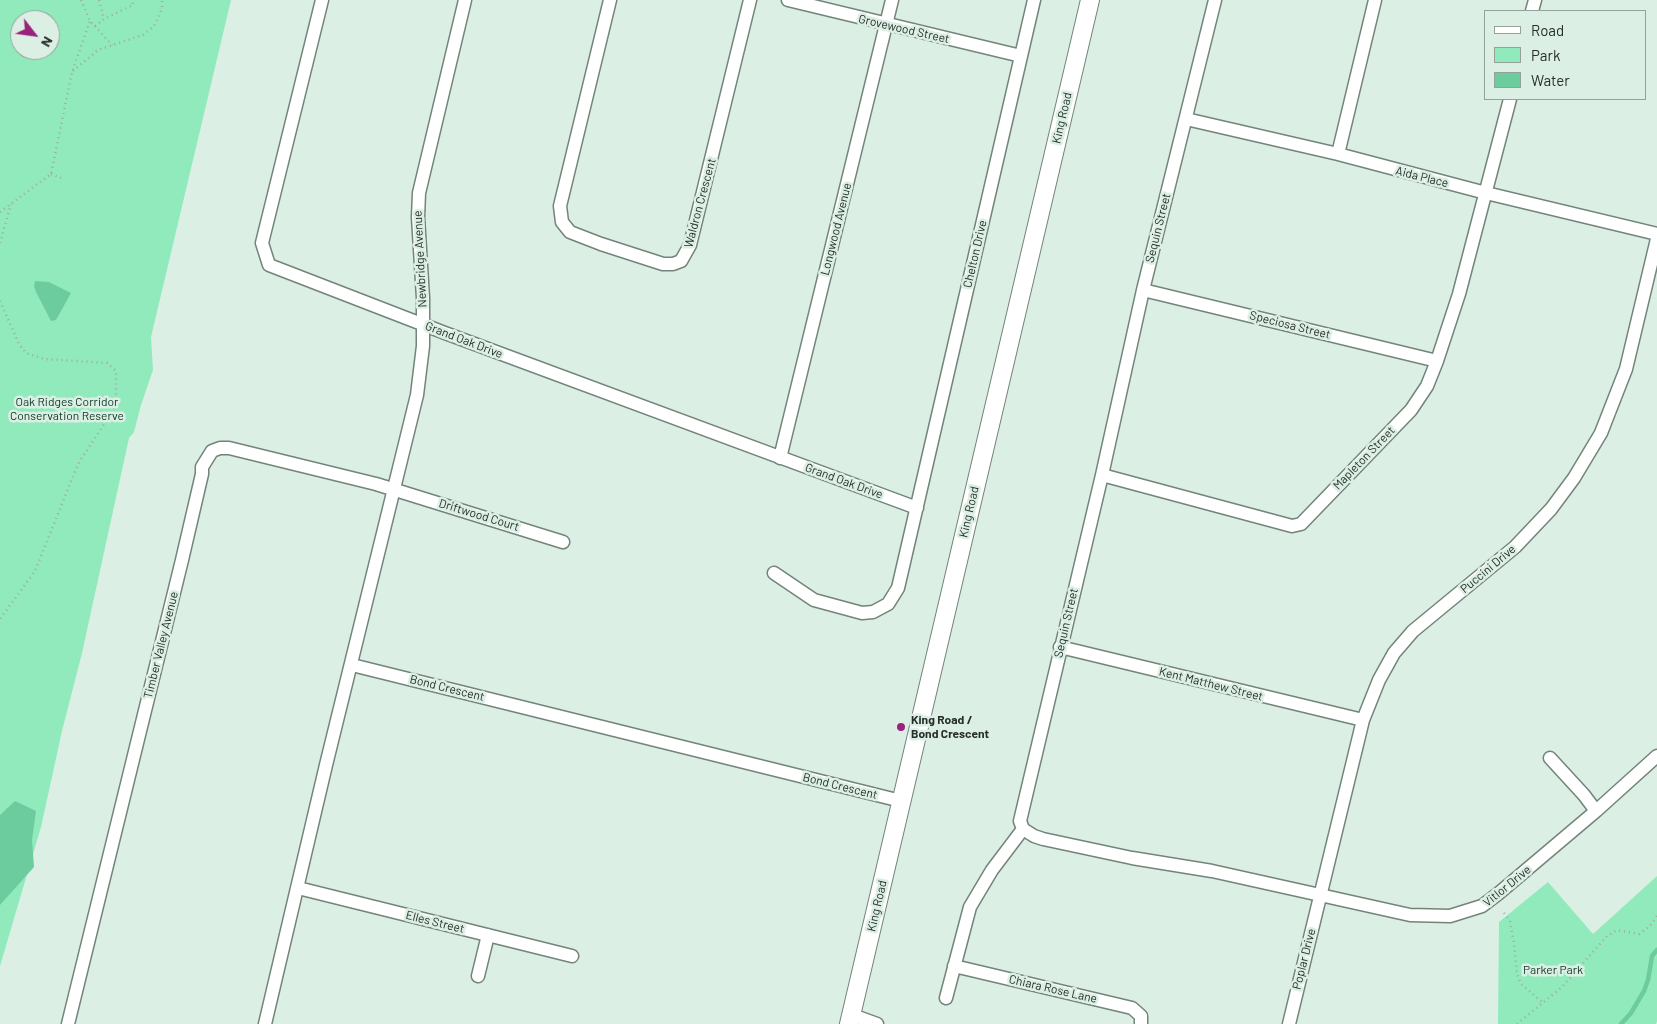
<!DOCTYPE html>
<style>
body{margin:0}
#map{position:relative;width:1657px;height:1024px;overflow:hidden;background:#dcefe4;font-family:Barlow,sans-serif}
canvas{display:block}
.legend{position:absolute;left:1484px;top:10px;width:162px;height:90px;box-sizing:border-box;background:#dcefe4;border:1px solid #94a29a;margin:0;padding:6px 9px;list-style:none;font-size:15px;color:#272e2a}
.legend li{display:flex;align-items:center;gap:10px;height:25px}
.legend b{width:25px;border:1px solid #94a29a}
.north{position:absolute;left:10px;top:10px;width:50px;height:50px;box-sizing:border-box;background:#dcefe4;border:1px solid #94a29a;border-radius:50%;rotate:120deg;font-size:14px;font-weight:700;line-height:20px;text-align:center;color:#272e2a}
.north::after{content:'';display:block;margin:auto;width:18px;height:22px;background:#9a227c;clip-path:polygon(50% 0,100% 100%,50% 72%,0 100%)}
</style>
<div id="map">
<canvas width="1657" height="1024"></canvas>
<ul class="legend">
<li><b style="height:6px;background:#fff"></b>Road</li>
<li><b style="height:14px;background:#91eabc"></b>Park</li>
<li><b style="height:14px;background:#6dcc9d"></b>Water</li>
</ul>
<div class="north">N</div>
</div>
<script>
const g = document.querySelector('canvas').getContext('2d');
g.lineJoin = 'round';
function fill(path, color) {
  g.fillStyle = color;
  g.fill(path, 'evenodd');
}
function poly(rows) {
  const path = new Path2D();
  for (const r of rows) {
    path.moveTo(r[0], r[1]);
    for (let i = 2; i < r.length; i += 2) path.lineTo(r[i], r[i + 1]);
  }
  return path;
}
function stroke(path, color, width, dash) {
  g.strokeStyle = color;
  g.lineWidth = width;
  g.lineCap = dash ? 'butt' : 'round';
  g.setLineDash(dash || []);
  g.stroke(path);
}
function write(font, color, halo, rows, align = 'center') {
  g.font = font + ' Barlow,sans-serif';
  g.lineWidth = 5;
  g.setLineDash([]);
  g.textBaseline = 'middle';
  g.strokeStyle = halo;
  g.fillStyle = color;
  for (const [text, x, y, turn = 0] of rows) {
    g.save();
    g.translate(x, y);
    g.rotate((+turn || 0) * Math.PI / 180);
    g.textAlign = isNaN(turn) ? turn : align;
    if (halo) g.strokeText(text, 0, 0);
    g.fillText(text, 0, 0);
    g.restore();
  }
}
const green = poly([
 [0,0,231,0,151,337,153,370,141,405,134,432,129,438,82,653,62,731,41,827,0,966],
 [20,20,50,20,50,50,20,50],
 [1657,876,1657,1021,1656,1024,1498,1024,1499,922,1548,882,1593,934]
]);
const water = poly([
 [35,281,49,282,71,293,56,320,51,321,36,292,34,286],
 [15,801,36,811,32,840,34,867,0,905,0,815]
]);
const stream = poly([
 [1621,1024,1631,1013,1644,991,1648,980,1652,956,1657,950]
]);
const path = poly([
 [81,0,90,21,112,45],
 [99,0,104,19],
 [95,26,104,19,133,5,132,0],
 [73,71,98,50,143,35,154,26,162,9,162,0],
 [51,174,61,178],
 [0,212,51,174,72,72,90,21],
 [0,243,11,204],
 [0,301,19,344,26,353,44,359,107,363,116,371,116,406,78,464,35,571,0,619],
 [1504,913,1510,921,1514,943,1517,974,1521,984,1542,1002],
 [1517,1024,1562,987,1607,936,1617,930,1639,934,1650,926,1657,916]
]);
const minor = poly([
 [322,0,262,243,269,265,445,333,917,508],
 [610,0,560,206,562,222,570,232,601,244,663,264,673,264,681,261,690,245,750,0],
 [788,0,1021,56],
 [1215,0,1143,290,1102,475,1020,821,1023,829,1034,836,1043,839,1132,858,1212,871,1410,915,1450,916,1482,906,1499,893,1596,811,1657,756],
 [1532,11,1535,0],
 [1186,119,1338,154,1486,193,1657,234],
 [1338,154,1375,0],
 [1143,290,1437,361],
 [780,458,892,0],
 [1102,475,1292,526,1301,524,1411,410,1427,386,1437,361,1459,294,1510,99],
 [774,573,814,600,862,613,873,612,888,604,898,588,1034,0],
 [1060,647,1363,720],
 [352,665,901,801],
 [1550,758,1584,795,1596,811],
 [298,888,572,956],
 [954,966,1132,1008,1141,1016,1141,1024],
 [478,976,488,935],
 [946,998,970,907,992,870,1023,829],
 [852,1015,877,1024],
 [68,1024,182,560,202,474,202,467,212,451,220,448,229,448,376,484,563,542],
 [265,1024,326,765,417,395,423,346,423,298,418,217,419,193,465,0],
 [1289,1024,1363,720,1379,680,1394,653,1413,631,1515,547,1551,509,1574,478,1601,433,1626,369,1657,239]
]);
const secondary = poly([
 [849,1024,1090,0]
]);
const markers = [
 [901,727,5,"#9a227c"]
];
const streetNames = [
 ["Grovewood Street",904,29,13],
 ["King Road",1062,118,-77],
 ["Aida Place",1422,177,14],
 ["Waldron Crescent",700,203,-75],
 ["Sequin Street",1158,228,-76],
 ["Longwood Avenue",836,229,-76],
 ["Chelton Drive",975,254,-77],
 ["Newbridge Avenue",420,259,-93],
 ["Speciosa Street",1290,325,14],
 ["Grand Oak Drive",464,340,21],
 ["Mapleton Street",1364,458,-46],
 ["Grand Oak Drive",844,481,20],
 ["King Road",969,512,-77],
 ["Driftwood Court",479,515,17],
 ["Puccini Drive",1488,569,-40],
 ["Sequin Street",1066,623,-77],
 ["Timber Valley Avenue",161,645,-76],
 ["Kent Matthew Street",1211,684,14],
 ["Bond Crescent",447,688,14],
 ["Bond Crescent",840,786,14],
 ["Vitlor Drive",1507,886,-39],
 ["King Road",877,906,-77],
 ["Elles Street",435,922,14],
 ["Poplar Drive",1304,959,-76],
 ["Chiara Rose Lane",1053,989,13]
];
const parkNames = [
 ["Oak Ridges Corridor",67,402],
 ["Conservation Reserve",67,416],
 ["Parker Park",1553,970]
];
const poiNames = [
 ["King Road /",911,720],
 ["Bond Crescent",911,734]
];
fill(green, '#91eabc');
fill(water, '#6dcc9d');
stroke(stream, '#6dcc9d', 4.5);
stroke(minor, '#73847a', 15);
stroke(secondary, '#73847a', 20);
stroke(path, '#9caba2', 2.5, [1, 4]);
stroke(minor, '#fff', 12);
stroke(secondary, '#fff', 18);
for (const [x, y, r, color] of markers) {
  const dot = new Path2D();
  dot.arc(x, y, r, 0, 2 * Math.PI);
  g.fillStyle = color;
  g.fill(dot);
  stroke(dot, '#dcefe4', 2);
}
write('12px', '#272e2a', '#dcefe4', streetNames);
write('12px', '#0c3724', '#dcefe4', parkNames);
write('bold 12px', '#272e2a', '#dcefe4', poiNames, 'left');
</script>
